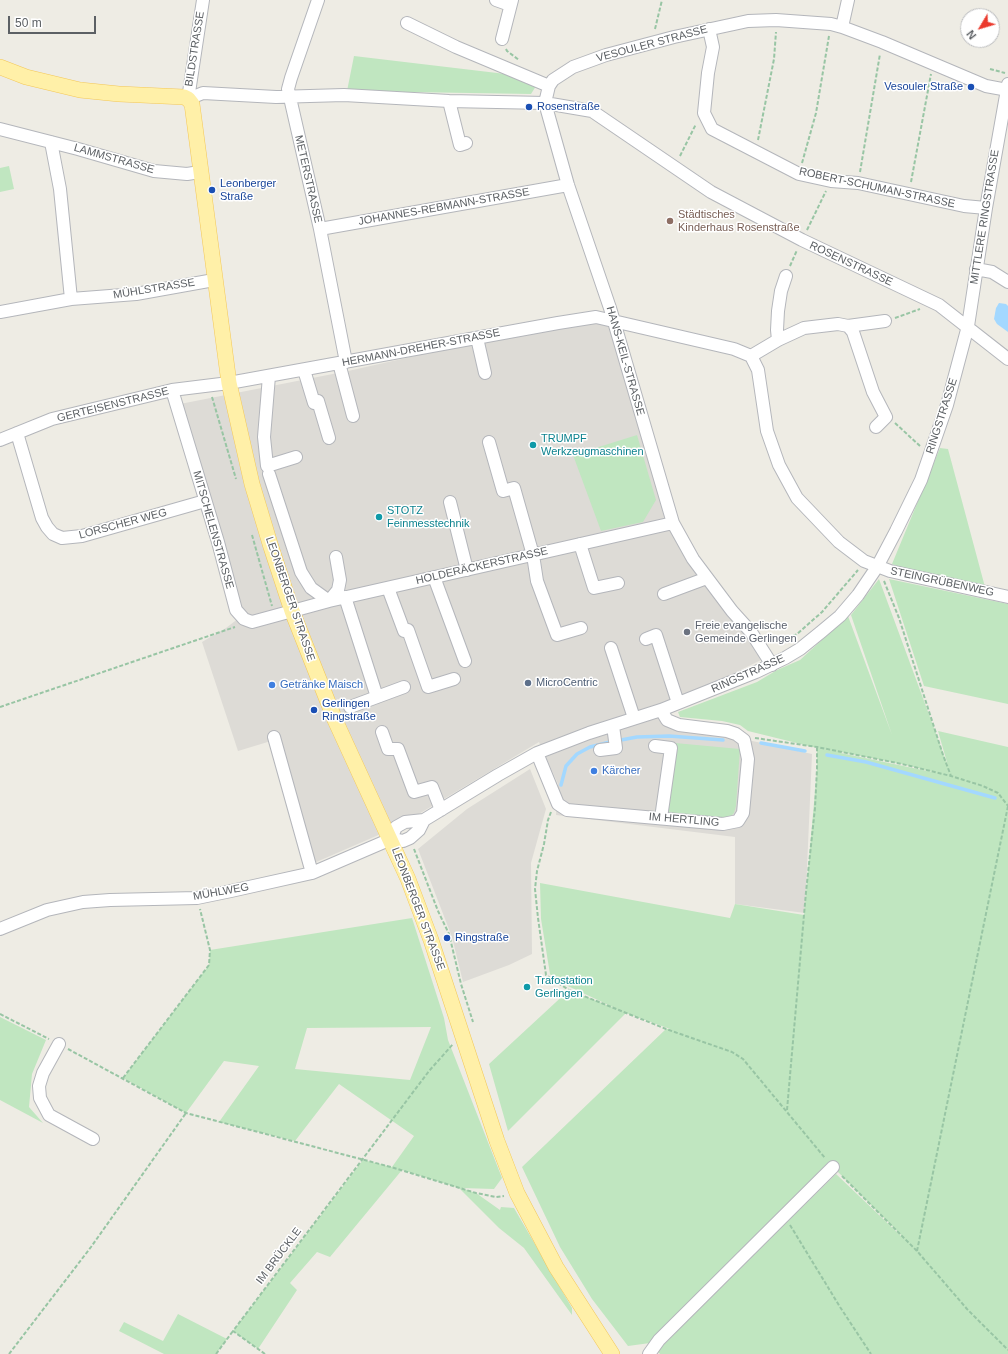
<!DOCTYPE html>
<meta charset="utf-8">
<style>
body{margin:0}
#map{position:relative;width:1008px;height:1354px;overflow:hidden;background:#eeece4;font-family:Arial,sans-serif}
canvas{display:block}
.north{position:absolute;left:960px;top:8px;width:40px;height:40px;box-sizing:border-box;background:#fff;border:1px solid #bebfc1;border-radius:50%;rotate:232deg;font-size:11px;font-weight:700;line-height:16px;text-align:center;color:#5c6064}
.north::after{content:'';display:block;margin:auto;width:14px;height:18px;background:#eb3a2d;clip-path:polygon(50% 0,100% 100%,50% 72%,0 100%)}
.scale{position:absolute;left:8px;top:16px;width:88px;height:18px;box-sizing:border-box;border:2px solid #5c6064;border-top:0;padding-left:5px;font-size:12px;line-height:14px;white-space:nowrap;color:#5c6064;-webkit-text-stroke:3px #fff;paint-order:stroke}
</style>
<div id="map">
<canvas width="1008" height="1354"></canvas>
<div class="north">N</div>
<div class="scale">50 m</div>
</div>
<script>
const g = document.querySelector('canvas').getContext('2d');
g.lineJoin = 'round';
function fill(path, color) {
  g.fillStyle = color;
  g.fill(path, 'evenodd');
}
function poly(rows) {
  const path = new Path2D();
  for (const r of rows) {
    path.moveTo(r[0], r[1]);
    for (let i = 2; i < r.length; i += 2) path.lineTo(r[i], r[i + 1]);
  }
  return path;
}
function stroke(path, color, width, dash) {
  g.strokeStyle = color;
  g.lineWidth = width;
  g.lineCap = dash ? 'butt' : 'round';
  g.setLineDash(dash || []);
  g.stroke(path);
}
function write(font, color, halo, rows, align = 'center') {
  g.font = font + ' Arial,sans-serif';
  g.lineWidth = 3;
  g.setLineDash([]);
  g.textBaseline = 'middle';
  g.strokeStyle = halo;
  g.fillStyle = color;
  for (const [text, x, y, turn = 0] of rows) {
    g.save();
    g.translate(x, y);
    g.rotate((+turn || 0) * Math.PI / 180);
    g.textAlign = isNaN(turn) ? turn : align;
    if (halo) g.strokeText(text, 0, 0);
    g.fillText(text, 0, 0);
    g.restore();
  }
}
const industrial = poly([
 [607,313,673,523,761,660,661,709,679,725,812,754,805,913,735,904,735,837,556,815,558,784,539,742,397,827,307,866,271,741,238,751,202,642,226,628,239,618,180,404,348,371],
 [530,769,546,809,531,863,532,954,509,965,463,982,452,937,418,849,467,809]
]);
const green = poly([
 [354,56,514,75,536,86,531,94,347,91],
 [9,166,14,189,0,192,0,168],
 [637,435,656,500,643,522,601,531,573,455],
 [940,448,948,449,985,587,905,569,892,564],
 [879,579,948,766,938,731,1008,747,1008,1354,660,1354,650,1343,628,1346,592,1299,560,1247,522,1167,666,1029,670,1029,626,1013,508,1131,489,1064,569,990,617,1009,555,980,550,974,541,919,540,883,730,918,735,904,804,915,817,769,817,748,748,731,740,725,722,721,680,717,678,712,757,682,777,670,800,660,848,616,892,735,851,615],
 [841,752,902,764,937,773,841,753],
 [833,1167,901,1235,901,1236,836,1174,788,1221,785,1215],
 [889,579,1008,604,1008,704,924,686],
 [675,743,740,749,736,806,734,813,728,819,723,820,667,812],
 [412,918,444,1018,448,1040,502,1178,494,1189,461,1188,476,1193,500,1210,501,1207,514,1208,572,1308,572,1315,524,1248,499,1228,459,1188,402,1170,330,1257,317,1252,290,1283,297,1290,258,1349,233,1331,363,1160,392,1167,414,1136,339,1084,295,1141,219,1122,259,1066,224,1061,186,1113,123,1078,209,965,210,950],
 [431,1027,410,1080,295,1069,307,1028],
 [0,1017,46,1040,32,1074,29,1107,43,1123,0,1100],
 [178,1314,227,1339,216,1354,164,1354,119,1331,124,1322,163,1341]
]);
const water = poly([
 [999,303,1006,304,1008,306,1008,332,997,324,994,319,996,308]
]);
const stream = poly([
 [621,740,637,737,669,736,723,740],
 [761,743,805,751],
 [827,755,866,762,995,798],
 [561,785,566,766,577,754,590,747,610,742]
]);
const path = poly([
 [655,29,662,0],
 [506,49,507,51,519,60],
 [990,69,1005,73],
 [758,140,774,59,776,32],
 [680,156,696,124],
 [802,163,816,113,829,36],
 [860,172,880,54],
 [911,182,931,74],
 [807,230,826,191],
 [790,266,797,250],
 [895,318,920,309],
 [212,397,236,479],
 [895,423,920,446],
 [252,535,272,606],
 [884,581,899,618,943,755,951,776],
 [770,640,783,641,797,634,822,612,858,570],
 [0,707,235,627],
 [755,738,817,747,902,764,951,776,983,786,998,793,1008,806],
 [551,812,548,820,544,844,537,871,535,889,538,918,546,975,569,990,666,1029,732,1052,743,1059,825,1158],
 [414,849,438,911,449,934,461,984,473,1022],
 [0,1014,49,1039],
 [68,1049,186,1113,391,1167,476,1193,496,1197,504,1196],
 [123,1078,209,965,210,950,200,909],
 [787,1110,806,892,815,808,817,769,817,747],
 [842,1176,917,1251,967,1309,1008,1350],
 [790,1225,840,1307,871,1354],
 [917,1251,1008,806],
 [9,1354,91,1247,186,1113],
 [216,1354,233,1331],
 [265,1354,233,1331,429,1071,453,1044]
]);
const minor = poly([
 [318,0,291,78,288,89,320,229,346,362],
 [496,0,510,5],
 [407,23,456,47,549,86],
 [842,27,848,0],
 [709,29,713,47,708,73,704,113,712,129,799,174,831,181,858,183,964,206,986,208],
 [502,39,512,0],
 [188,99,203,93,276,97,344,95,449,101,545,103,592,111,711,192,802,240,939,305,1008,359],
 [188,99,203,0],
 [449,101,460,145,466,143],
 [0,129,78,149,154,171,187,174,200,172],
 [51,142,60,189,71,299],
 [320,229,568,185],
 [976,269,992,272,1008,282],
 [0,312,71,299,136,294,214,280],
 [848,326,885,321],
 [477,338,485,373],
 [778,340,777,330,778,311,781,291,786,276],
 [751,356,778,340,804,328,838,324,848,326,853,332,873,392,886,417,876,427],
 [339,363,353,416],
 [304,370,314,403,318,401,329,438],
 [269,376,264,437,267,466,296,457],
 [172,390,218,542,236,610,244,619,252,622,329,601,673,523],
 [17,433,42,518,47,527,53,534,62,538,82,536,205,501],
 [0,440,52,419,172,390,229,383,558,323,596,317,734,349,751,356,758,370,767,431,779,465,797,498,839,542,864,561,890,571,1008,597],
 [489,442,503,491,514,488,533,555,537,581,557,635,581,628],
 [269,474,301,572,311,588,329,601,338,590,340,580,336,557],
 [450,502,467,570],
 [580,544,594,588,618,583],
 [434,577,465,661],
 [388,588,404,631,408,630,428,687,454,679],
 [664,594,707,578],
 [345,597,377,697],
 [646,639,656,635,678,703],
 [611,648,634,718],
 [772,665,751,632,732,611,693,559,673,523,610,308,568,185,545,103,549,86,553,80,573,67,606,55,674,37,748,21,776,20,831,24,842,27,882,42,986,86,1008,90],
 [350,707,404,687],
 [382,732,388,749,398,749,414,792,432,787,441,810],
 [274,737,312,873],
 [655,746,671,748,661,818],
 [600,750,616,748,613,726],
 [537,753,558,804,567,810,723,824,738,821,743,813,748,759,744,740,736,734,727,731,679,725,667,720,661,710],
 [391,839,396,827,405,822,424,820,498,775,537,753,589,733,661,710,756,672,785,658,800,649,821,632,840,616,858,595,877,567,896,531,921,480,947,405,968,326,986,208,1008,84],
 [391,839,403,841,410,838,419,830,424,820],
 [0,929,47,910,83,902,110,900,197,898,231,891,312,873,391,839],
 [59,1044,43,1073,39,1086,40,1098,49,1115,93,1139],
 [649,1354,659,1340,833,1167]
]);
const major = poly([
 [0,67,26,77,80,90,119,94,184,97,188,99,192,104,229,383,252,484,271,547,292,611,335,720,408,879,431,940,497,1141,517,1193,556,1267,612,1354]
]);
const markers = [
 [971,87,4,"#1a4fb4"],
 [529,107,4,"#1a4fb4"],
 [212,190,4,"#1a4fb4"],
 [670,221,4,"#8d6e63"],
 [533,445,4,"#0f9aa8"],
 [379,517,4,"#0f9aa8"],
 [687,632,4,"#6b7280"],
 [528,683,4,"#5c6f8a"],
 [272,685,4,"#3f7fe0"],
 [314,710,4,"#1a4fb4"],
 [594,771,4,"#3f7fe0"],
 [447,938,4,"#1a4fb4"],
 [527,987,4,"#0f9aa8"]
];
const streetNames = [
 ["VESOULER STRASSE",652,44,-15],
 ["BILDSTRASSE",195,49,-81],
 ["LAMMSTRASSE",114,159,16],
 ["METERSTRASSE",308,179,77],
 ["ROBERT-SCHUMAN-STRASSE",877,188,12],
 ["JOHANNES-REBMANN-STRASSE",444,207,-10],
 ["MITTLERE RINGSTRASSE",985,217,-81],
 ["ROSENSTRASSE",851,264,25],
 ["MÜHLSTRASSE",154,289,-9],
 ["HERMANN-DREHER-STRASSE",421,348,-11],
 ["HANS-KEIL-STRASSE",625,361,74],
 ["GERTEISENSTRASSE",113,405,-14],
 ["RINGSTRASSE",942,416,-72],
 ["LORSCHER WEG",123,524,-15],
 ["MITSCHELENSTRASSE",213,530,74],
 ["HOLDERÄCKERSTRASSE",482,566,-13],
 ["STEINGRÜBENWEG",942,582,12],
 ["LEONBERGER STRASSE",290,599,71],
 ["RINGSTRASSE",748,674,-24],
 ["IM HERTLING",684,820,5],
 ["MÜHLWEG",221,892,-10],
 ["LEONBERGER STRASSE",418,909,69],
 ["IM BRÜCKLE",279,1256,-53]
];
const transitNames = [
 ["Vesouler Straße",963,87,"right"],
 ["Rosenstraße",537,107],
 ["Leonberger",220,184],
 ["Straße",220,197],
 ["Gerlingen",322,704],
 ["Ringstraße",322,717],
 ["Ringstraße",455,938]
];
const educationNames = [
 ["Städtisches",678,215],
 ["Kinderhaus Rosenstraße",678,228]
];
const cultureNames = [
 ["TRUMPF",541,439],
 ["Werkzeugmaschinen",541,452],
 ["STOTZ",387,511],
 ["Feinmesstechnik",387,524],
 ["Trafostation",535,981],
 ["Gerlingen",535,994]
];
const worshipNames = [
 ["Freie evangelische",695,626],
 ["Gemeinde Gerlingen",695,639]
];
const serviceNames = [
 ["MicroCentric",536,683]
];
const shopNames = [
 ["Getränke Maisch",280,685],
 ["Kärcher",602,771]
];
fill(industrial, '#dddbd6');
fill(green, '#c0e6c0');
fill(water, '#a3d8ff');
stroke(stream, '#a3d8ff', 3.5);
stroke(minor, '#b4b6bb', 14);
stroke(major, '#f3c758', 16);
stroke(path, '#98c5a4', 2, [4, 2]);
stroke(minor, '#fff', 12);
stroke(major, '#fff0a8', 15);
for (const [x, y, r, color] of markers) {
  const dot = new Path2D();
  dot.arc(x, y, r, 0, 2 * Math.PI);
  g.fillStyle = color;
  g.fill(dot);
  stroke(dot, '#fff', 1.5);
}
write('11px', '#5c6064', '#fff', streetNames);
write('11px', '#164399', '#fff', transitNames, 'left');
write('11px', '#785e54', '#fff', educationNames, 'left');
write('11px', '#0d838f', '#fff', cultureNames, 'left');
write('11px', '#5b616d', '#fff', worshipNames, 'left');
write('11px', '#4e5e75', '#fff', serviceNames, 'left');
write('11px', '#366cbe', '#fff', shopNames, 'left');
</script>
